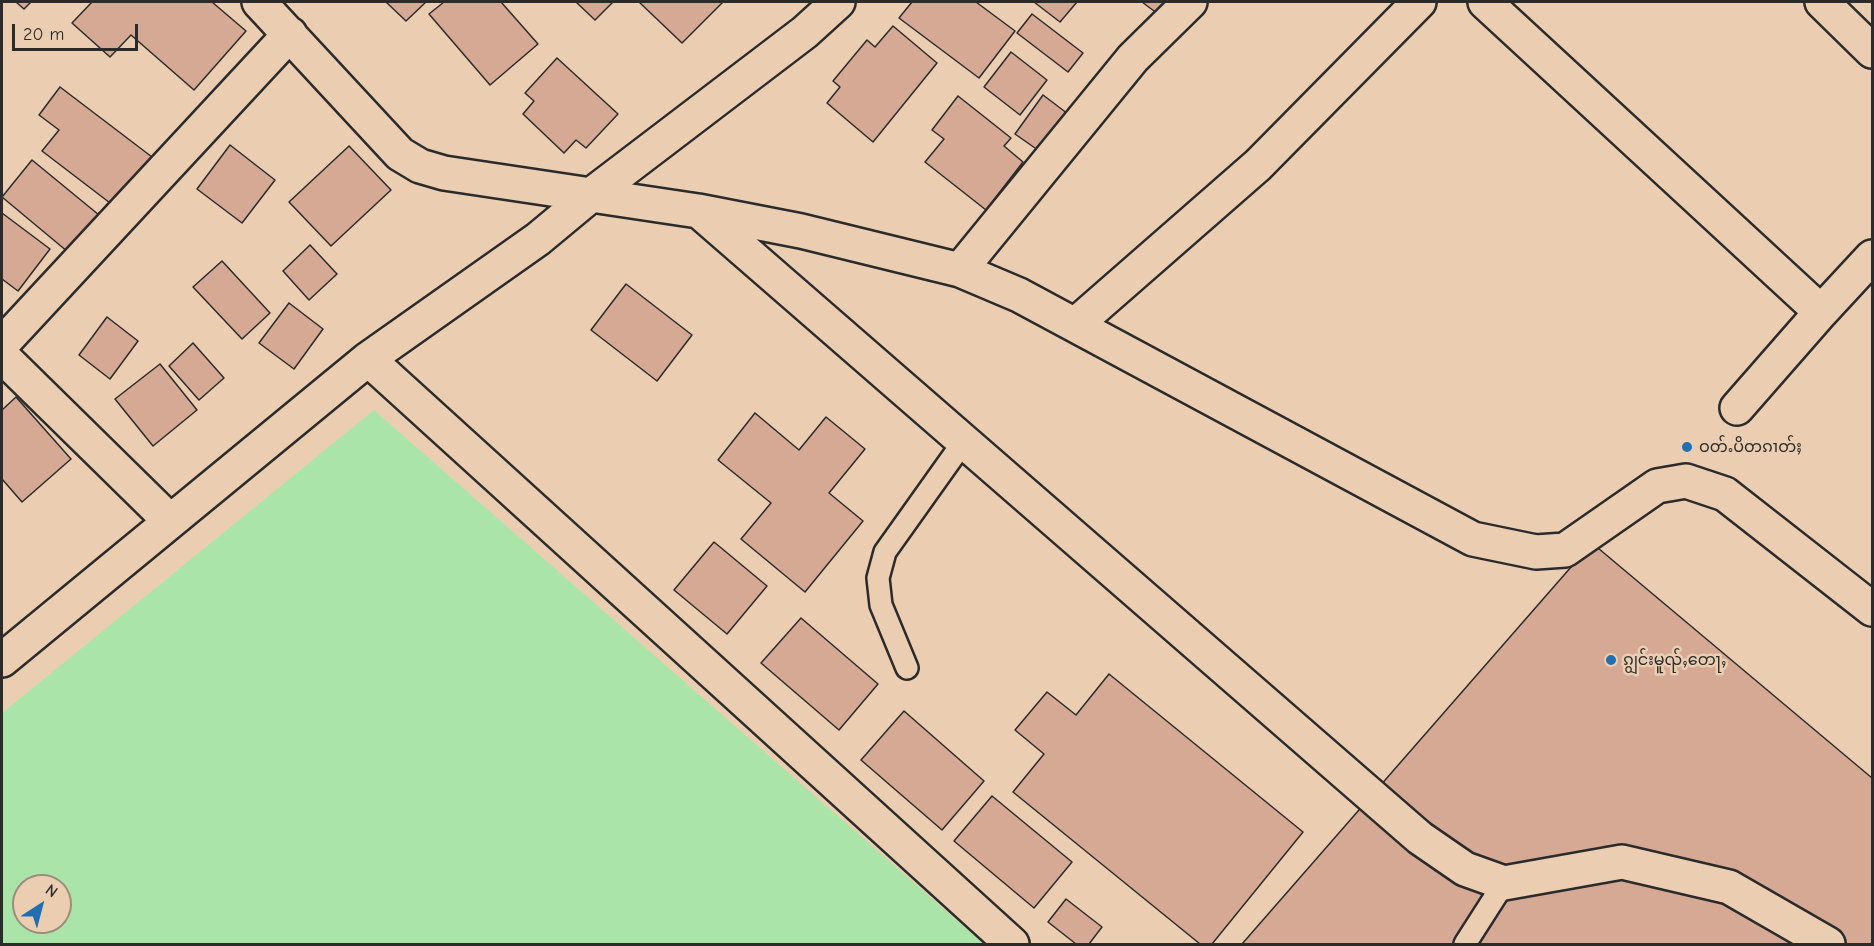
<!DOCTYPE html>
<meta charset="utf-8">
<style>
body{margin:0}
#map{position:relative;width:1874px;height:946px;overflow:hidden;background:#ebceb2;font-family:"Comic Neue",sans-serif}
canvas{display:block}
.frame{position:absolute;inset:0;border:3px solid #2b2b2b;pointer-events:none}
.north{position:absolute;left:12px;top:874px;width:60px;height:60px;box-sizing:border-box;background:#ebceb2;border:2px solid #9e8d7c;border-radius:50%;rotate:36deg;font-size:16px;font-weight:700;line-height:24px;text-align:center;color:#2b2b2b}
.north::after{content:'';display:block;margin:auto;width:21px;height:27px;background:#1f6fb2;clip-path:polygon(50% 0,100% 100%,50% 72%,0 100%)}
.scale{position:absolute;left:12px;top:24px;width:126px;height:27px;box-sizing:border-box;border:3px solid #2b2b2b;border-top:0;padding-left:8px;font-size:18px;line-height:21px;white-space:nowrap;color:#2b2b2b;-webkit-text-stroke:4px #ebceb2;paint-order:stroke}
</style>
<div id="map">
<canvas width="1874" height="946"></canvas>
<div class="frame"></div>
<div class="north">N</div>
<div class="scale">20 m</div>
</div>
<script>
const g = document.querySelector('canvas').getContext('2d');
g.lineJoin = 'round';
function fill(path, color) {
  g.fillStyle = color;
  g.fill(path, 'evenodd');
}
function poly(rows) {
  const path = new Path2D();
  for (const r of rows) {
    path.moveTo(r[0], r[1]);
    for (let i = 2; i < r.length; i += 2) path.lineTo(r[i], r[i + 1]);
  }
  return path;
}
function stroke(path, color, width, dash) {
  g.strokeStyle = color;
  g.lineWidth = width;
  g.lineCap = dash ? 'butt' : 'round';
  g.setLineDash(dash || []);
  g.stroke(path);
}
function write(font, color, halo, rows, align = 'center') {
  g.font = font + ' "Comic Neue","Noto Sans Myanmar",sans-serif';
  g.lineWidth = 5;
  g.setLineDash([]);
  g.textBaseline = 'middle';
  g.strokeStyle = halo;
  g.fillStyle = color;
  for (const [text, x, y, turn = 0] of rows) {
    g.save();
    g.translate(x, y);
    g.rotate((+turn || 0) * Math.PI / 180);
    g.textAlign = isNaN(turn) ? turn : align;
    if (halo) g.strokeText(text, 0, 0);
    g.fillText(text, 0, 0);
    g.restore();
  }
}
const green = poly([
 [374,410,984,944,2,944,2,713],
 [24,886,60,886,60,922,24,922]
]);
const building = poly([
 [16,2,31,2,24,9,16,2],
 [92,2,212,2,246,31,194,90,131,35,110,57,72,23,92,2],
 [386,2,426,2,406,21,386,2],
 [444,2,501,2,538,44,490,85,429,14,444,2],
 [576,2,613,2,595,20,576,2],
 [639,2,723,2,682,43,639,2],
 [912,2,976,2,1015,31,979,78,899,18,912,2],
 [1034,2,1077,2,1060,22,1034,2],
 [1142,2,1168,2,1158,14,1142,2],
 [1032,14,1083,53,1068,72,1017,33,1032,14],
 [893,26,937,63,873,142,827,103,840,87,833,81,867,40,875,47,893,26],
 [1011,52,1047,80,1020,115,984,87,1011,52],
 [557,58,618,114,586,148,576,140,564,153,523,114,534,101,525,93,557,58],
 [60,87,152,157,114,206,42,151,59,130,39,115,60,87],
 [1043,95,1072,117,1045,155,1015,134,1043,95],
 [958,96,1011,138,1004,146,1023,162,986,210,925,162,944,139,932,130,958,96],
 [230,145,275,180,242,223,197,189,230,145],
 [349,146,391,190,331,246,289,202,349,146],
 [32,160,99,215,68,252,2,197,32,160],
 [2,213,50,249,18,291,2,279,2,213],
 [310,245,337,274,309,300,283,271,310,245],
 [222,261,270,313,242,339,193,287,222,261],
 [626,284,692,335,657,381,591,330,626,284],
 [289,303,323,329,294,369,259,343,289,303],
 [107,317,138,341,110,379,79,355,107,317],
 [193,343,224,378,199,400,169,366,193,343],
 [160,364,197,410,153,446,115,399,160,364],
 [16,397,71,459,22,502,2,479,2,410,16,397],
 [755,413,799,450,826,417,865,449,829,493,863,521,805,592,741,539,771,503,718,460,755,413],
 [714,542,767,586,727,634,674,590,714,542],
 [1592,543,1872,778,1872,944,1242,944,1592,543],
 [801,618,878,684,839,730,761,663,801,618],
 [1109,674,1303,832,1212,944,1200,944,1013,792,1044,754,1015,730,1047,692,1076,715,1109,674],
 [904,711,984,781,942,830,861,760,904,711],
 [992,796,1072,862,1034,908,954,841,992,796],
 [1066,899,1102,927,1089,944,1076,944,1048,922,1066,899]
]);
const lane = poly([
 [907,668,881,605,878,578,885,552,964,441],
 [1465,944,1504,883]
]);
const street = poly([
 [259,2,400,154,420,166,444,173,698,211,801,231,960,270,1019,295,1473,539,1536,552,1565,550,1657,486,1686,481,1725,494,1872,609],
 [1485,2,1821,312],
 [1822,2,1872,51],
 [700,212,1420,838,1465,869,1504,883,1622,862,1729,887,1828,944],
 [960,270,1133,58,1190,2],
 [1075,325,1258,165,1419,2],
 [2,344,290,34],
 [2,356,170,521],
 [368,359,1012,944],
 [1737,408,1821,312,1872,257],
 [2,660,368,359,538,239,591,195,805,32,838,2]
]);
const markers = [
 [1687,447,6,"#1f6fb2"],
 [1611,660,6,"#1f6fb2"]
];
const poiNames = [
 ["ဝတ်ႉပိတၵၢတ်ႈ",1699,447],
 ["ၵျွင်းမူၺ်ႇတေႃႇ",1623,660]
];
fill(green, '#abe4a9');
fill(building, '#d6a995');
stroke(building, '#2b2b2b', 1.5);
stroke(lane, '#2b2b2b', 26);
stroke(street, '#2b2b2b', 38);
stroke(lane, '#ebceb2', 21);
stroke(street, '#ebceb2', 33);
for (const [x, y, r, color] of markers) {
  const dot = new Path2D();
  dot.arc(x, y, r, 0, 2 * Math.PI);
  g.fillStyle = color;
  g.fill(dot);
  stroke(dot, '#ebceb2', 2);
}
write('16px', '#2b2b2b', '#ebceb2', poiNames, 'left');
</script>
